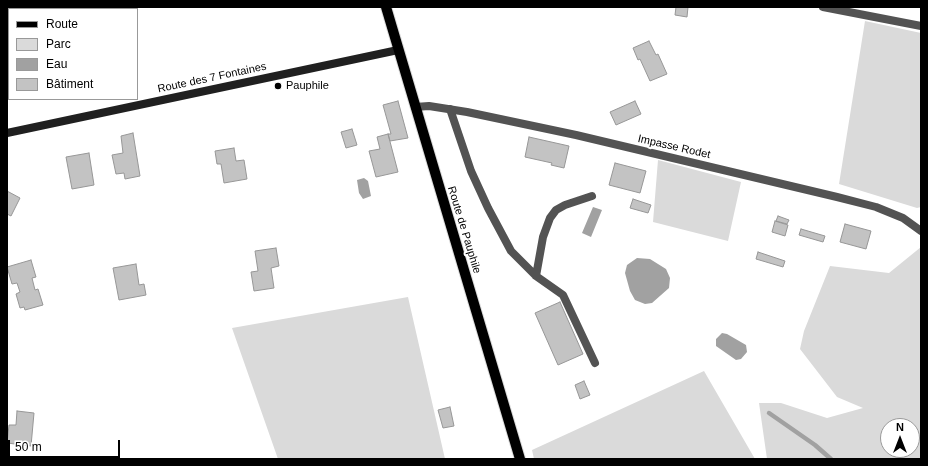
<!DOCTYPE html>
<meta charset="utf-8">
<style>
body{margin:0}
#map{position:relative;width:928px;height:466px;overflow:hidden;background:#fff;font-family:Helvetica,sans-serif}
canvas{display:block}
.frame{position:absolute;inset:0;border:8px solid #000;pointer-events:none}
.legend{position:absolute;left:8px;top:8px;width:130px;height:92px;box-sizing:border-box;background:#fff;border:1px solid #999;margin:0;padding:5px 7px;list-style:none;font-size:12px;color:#000}
.legend li{display:flex;align-items:center;gap:8px;height:20px}
.legend b{width:20px;border:1px solid #999}
.north{position:absolute;left:880px;top:418px;width:40px;height:40px;box-sizing:border-box;background:#fff;border:1px solid #999;border-radius:50%;rotate:0deg;font-size:11px;font-weight:700;line-height:16px;text-align:center;color:#000}
.north::after{content:'';display:block;margin:auto;width:14px;height:18px;background:#000;clip-path:polygon(50% 0,100% 100%,50% 72%,0 100%)}
.scale{position:absolute;left:8px;top:440px;width:112px;height:18px;box-sizing:border-box;border:2px solid #000;border-top:0;padding-left:5px;font-size:12px;line-height:14px;white-space:nowrap;color:#000;-webkit-text-stroke:3px #fff;paint-order:stroke}
</style>
<div id="map">
<canvas width="928" height="466"></canvas>
<div class="frame"></div>
<ul class="legend">
<li><b style="height:5px;background:#000"></b>Route</li>
<li><b style="height:11px;background:#dadada"></b>Parc</li>
<li><b style="height:11px;background:#a1a1a1"></b>Eau</li>
<li><b style="height:11px;background:#c3c3c3"></b>Bâtiment</li>
</ul>
<div class="north">N</div>
<div class="scale">50 m</div>
</div>
<script>
const g = document.querySelector('canvas').getContext('2d');
g.lineJoin = 'round';
function fill(path, color) {
  g.fillStyle = color;
  g.fill(path, 'evenodd');
}
function poly(rows) {
  const path = new Path2D();
  for (const r of rows) {
    path.moveTo(r[0], r[1]);
    for (let i = 2; i < r.length; i += 2) path.lineTo(r[i], r[i + 1]);
  }
  return path;
}
function stroke(path, color, width, dash) {
  g.strokeStyle = color;
  g.lineWidth = width;
  g.lineCap = dash ? 'butt' : 'round';
  g.setLineDash(dash || []);
  g.stroke(path);
}
function write(font, color, halo, rows, align = 'center') {
  g.font = font + ' Helvetica,sans-serif';
  g.lineWidth = 4;
  g.setLineDash([]);
  g.textBaseline = 'middle';
  g.strokeStyle = halo;
  g.fillStyle = color;
  for (const [text, x, y, turn = 0] of rows) {
    g.save();
    g.translate(x, y);
    g.rotate((+turn || 0) * Math.PI / 180);
    g.textAlign = isNaN(turn) ? turn : align;
    if (halo) g.strokeText(text, 0, 0);
    g.fillText(text, 0, 0);
    g.restore();
  }
}
const green = poly([
 [865,21,921,33,921,207,917,208,839,184],
 [658,160,741,182,728,241,653,222],
 [921,247,921,459,767,459,759,403,781,403,827,418,863,408,837,397,800,349,804,331,830,266,889,273],
 [888,426,912,426,912,450,888,450],
 [408,297,445,459,278,459,232,328],
 [704,371,755,459,534,459,532,450]
]);
const water = poly([
 [364,178,368,181,371,196,363,199,359,193,357,180],
 [593,207,602,210,591,237,582,233],
 [637,258,650,259,666,269,670,278,669,288,652,303,645,304,635,300,630,291,625,273,627,265],
 [722,333,727,334,746,345,747,352,741,359,736,360,716,346,716,339]
]);
const stream = poly([
 [769,413,815,445,831,459]
]);
const building = poly([
 [676,7,688,7,687,17,675,15,676,7],
 [649,41,656,55,658,54,667,74,650,81,640,59,638,60,633,48,649,41],
 [398,101,408,138,390,141,388,134,391,134,383,105,398,101],
 [635,101,641,114,616,125,610,112,635,101],
 [352,129,357,145,346,148,341,132,352,129],
 [133,133,140,176,125,179,124,173,116,174,112,155,123,153,121,136,133,133],
 [388,134,398,172,376,177,369,151,380,149,377,137,388,134],
 [529,137,569,146,564,168,551,165,552,163,525,157,529,137],
 [234,148,236,161,244,160,247,179,224,183,221,164,217,164,215,151,234,148],
 [89,153,94,185,72,189,66,157,89,153],
 [615,163,646,171,640,193,609,185,615,163],
 [7,191,20,198,11,216,7,214,7,191],
 [633,199,651,205,648,213,630,208,633,199],
 [778,216,789,220,787,224,776,221,778,216],
 [775,221,788,225,785,236,772,232,775,221],
 [845,224,871,231,866,249,840,242,845,224],
 [801,229,825,236,823,242,799,235,801,229],
 [276,248,279,266,271,268,274,288,254,291,251,272,258,271,255,251,276,248],
 [758,252,785,261,783,267,756,259,758,252],
 [31,260,36,277,32,278,35,290,38,289,43,305,25,310,24,307,20,308,16,294,20,292,17,283,12,284,7,267,31,260],
 [136,264,139,285,144,284,146,295,119,300,113,268,136,264],
 [560,302,583,354,558,365,535,313,560,302],
 [584,381,590,395,580,399,575,385,584,381],
 [450,407,454,426,443,428,438,410,450,407],
 [17,411,34,413,31,446,7,443,9,425,16,425,17,411]
]);
const lane = poly([
 [450,109,471,171,488,208,511,251,536,276,563,295,595,363],
 [536,276,543,237,550,218,556,210,565,205,592,196]
]);
const street = poly([
 [823,7,921,26],
 [415,107,429,106,467,112,576,135,837,197,876,207,903,218,921,231]
]);
const secondary = poly([
 [7,133,398,50]
]);
const primary = poly([
 [386,7,520,459]
]);
const markers = [
 [278,86,4,"#000"]
];
const streetNames = [
 ["Route des 7 Fontaines",212,78,-12],
 ["Impasse Rodet",674,147,13],
 ["Route de Pauphile",464,230,73]
];
const poiNames = [
 ["Pauphile",286,86]
];
fill(green, '#dadada');
fill(water, '#a1a1a1');
stroke(stream, '#a1a1a1', 4.5);
fill(building, '#c3c3c3');
stroke(building, '#979797', 1);
stroke(primary, '#dbdbdb', 12);
stroke(lane, '#535353', 8);
stroke(street, '#535353', 8);
stroke(secondary, '#202020', 8);
stroke(primary, '#000', 10);
for (const [x, y, r, color] of markers) {
  const dot = new Path2D();
  dot.arc(x, y, r, 0, 2 * Math.PI);
  g.fillStyle = color;
  g.fill(dot);
  stroke(dot, '#fff', 1.5);
}
write('11px', '#000', '#fff', streetNames);
write('11px', '#000', '#fff', poiNames, 'left');
</script>
